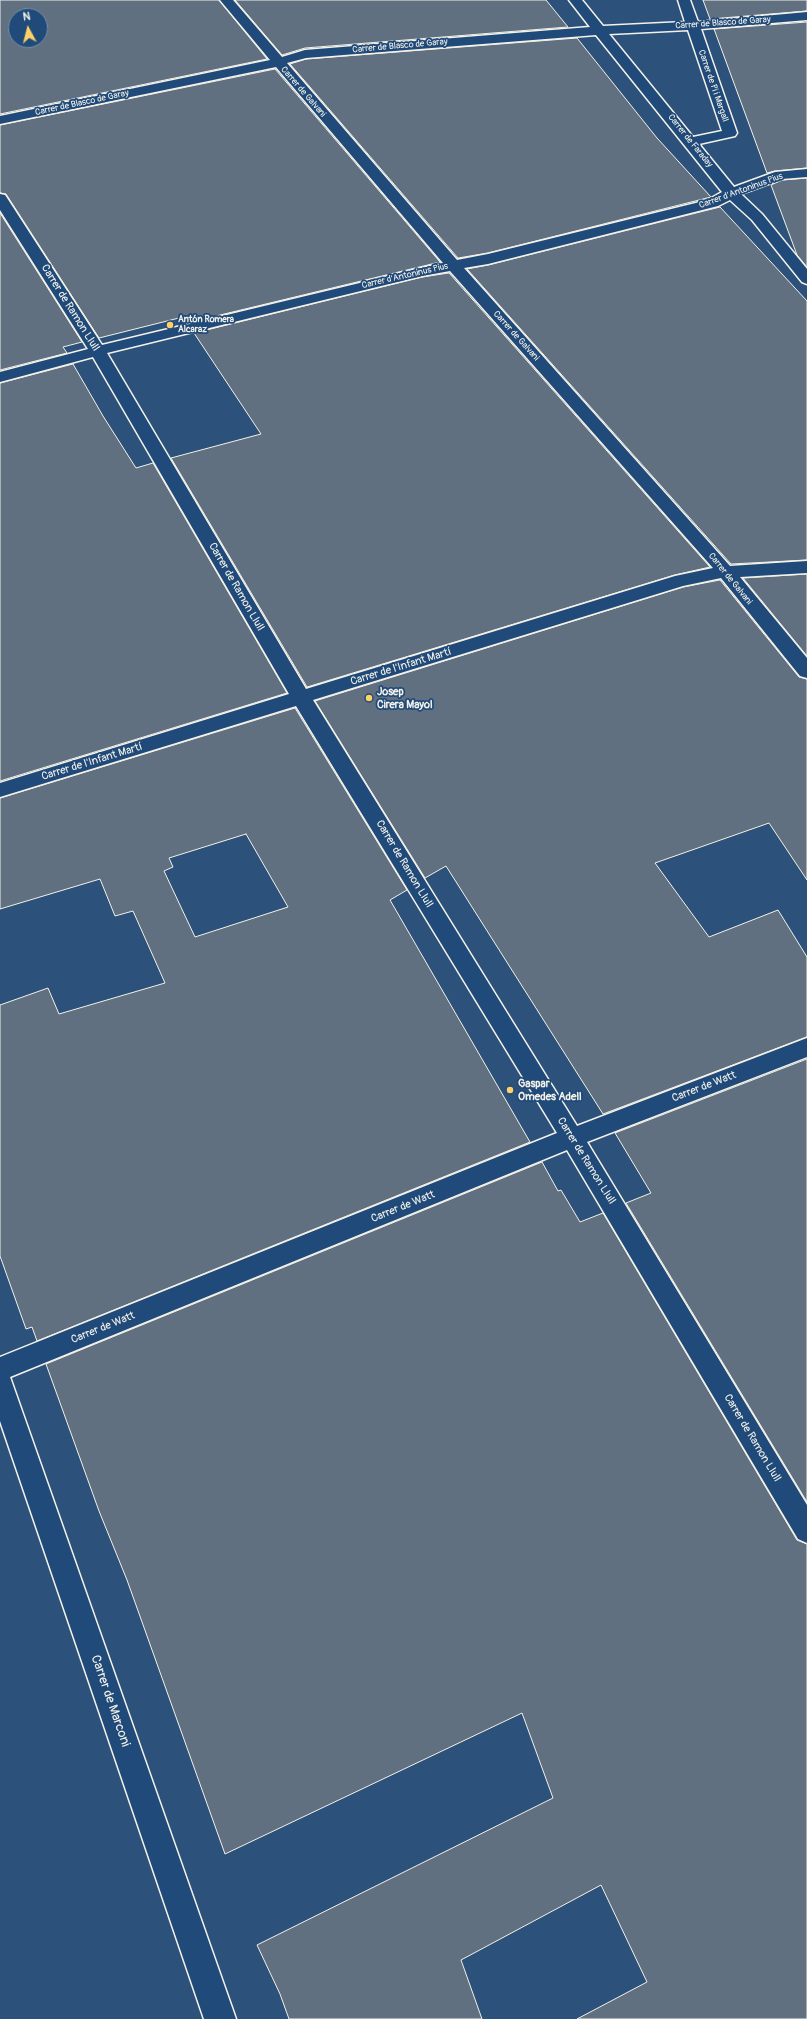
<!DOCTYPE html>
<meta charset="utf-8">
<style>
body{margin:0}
#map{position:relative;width:807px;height:2019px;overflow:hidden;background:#2c527b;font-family:Pangolin,sans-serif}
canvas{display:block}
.north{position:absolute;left:8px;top:8px;width:40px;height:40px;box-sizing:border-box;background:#1f4a7a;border:1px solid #748da6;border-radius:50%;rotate:353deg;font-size:11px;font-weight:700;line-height:16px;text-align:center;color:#f4f1e8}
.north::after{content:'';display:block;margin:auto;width:14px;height:18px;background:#ffd166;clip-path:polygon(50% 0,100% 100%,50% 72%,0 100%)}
</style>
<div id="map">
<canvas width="807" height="2019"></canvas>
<div class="north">N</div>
</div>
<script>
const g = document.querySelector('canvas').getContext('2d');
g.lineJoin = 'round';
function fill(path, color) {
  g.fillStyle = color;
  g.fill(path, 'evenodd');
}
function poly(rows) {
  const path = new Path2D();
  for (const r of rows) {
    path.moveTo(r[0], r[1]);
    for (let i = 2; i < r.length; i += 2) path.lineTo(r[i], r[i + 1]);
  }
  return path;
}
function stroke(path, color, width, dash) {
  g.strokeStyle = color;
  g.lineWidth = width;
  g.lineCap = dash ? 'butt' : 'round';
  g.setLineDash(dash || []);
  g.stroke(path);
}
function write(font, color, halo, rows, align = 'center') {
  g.font = font + ' Pangolin,sans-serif';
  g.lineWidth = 3.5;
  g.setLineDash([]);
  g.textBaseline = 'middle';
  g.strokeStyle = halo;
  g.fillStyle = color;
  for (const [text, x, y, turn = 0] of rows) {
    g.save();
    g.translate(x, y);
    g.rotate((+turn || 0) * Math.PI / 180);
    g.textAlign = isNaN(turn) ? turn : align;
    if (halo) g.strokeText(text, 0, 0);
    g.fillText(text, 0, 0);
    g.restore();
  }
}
const building = poly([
 [0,0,219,0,267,59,0,114,0,0],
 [16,16,40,16,40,40,16,40,16,16],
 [235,0,546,0,568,27,305,48,282,55,235,0],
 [703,0,807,0,807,11,710,19,703,0],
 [807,22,807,168,775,171,767,173,714,29,807,22],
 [577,38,657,138,711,197,488,253,458,258,290,64,306,59,577,38],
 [275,69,440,262,187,323,183,317,99,338,6,194,0,193,0,125,275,69],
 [807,178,807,267,797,255,771,185,782,180,807,178],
 [720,207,807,301,807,560,731,564,467,269,488,265,720,207],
 [0,213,82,342,63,347,67,353,0,370,0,213],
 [449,273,710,567,675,575,307,687,171,458,261,434,194,333,422,277,449,273],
 [73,364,103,416,136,468,153,463,287,693,0,781,0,383,73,364],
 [807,574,807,656,743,578,807,574],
 [720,580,799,677,807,679,807,880,769,823,655,863,709,937,778,910,807,957,807,1037,603,1114,446,866,425,878,315,701,683,587,720,580],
 [295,708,407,890,390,900,530,1142,37,1341,32,1327,26,1329,0,1256,0,1005,48,988,59,1014,165,983,133,911,115,916,100,879,0,909,0,798,295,708],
 [246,834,288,907,195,937,164,871,173,867,169,858,246,834],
 [807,1059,807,1502,626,1203,651,1193,615,1133,807,1059],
 [542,1162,558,1191,561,1190,580,1222,603,1213,797,1540,807,1544,807,2019,577,2019,647,1982,601,1885,461,1960,482,2019,289,2019,280,1994,257,1945,553,1798,522,1713,225,1854,127,1580,99,1511,46,1364,542,1162]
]);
const street = poly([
 [220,0,233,0,282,57,305,50,590,27,569,0,582,0,603,26,685,22,678,0,690,0,698,22,807,12,807,20,701,29,737,133,735,136,699,144,734,187,775,172,807,169,807,177,782,179,741,194,762,214,807,269,807,284,802,282,752,220,730,200,718,206,488,264,464,268,730,566,807,561,807,573,740,577,807,658,807,678,800,676,721,578,683,586,313,700,577,1126,807,1038,807,1057,587,1142,807,1505,807,1543,798,1539,567,1150,10,1377,236,2019,204,2019,0,1421,0,1357,557,1133,296,706,0,797,0,783,289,694,93,357,0,382,0,372,88,349,0,210,0,194,5,195,7,198,102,345,443,263,276,67,0,124,0,116,270,60,220,0],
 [688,30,722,131,693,137,609,34,688,30],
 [596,35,722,192,708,200,488,254,457,260,287,63,306,58,596,35],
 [450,271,713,568,675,576,306,689,107,353,422,276,450,271]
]);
const markers = [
 [170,325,4,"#ffd166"],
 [369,698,4,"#ffd166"],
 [510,1090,4,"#ffd166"]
];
const farStreetnames = [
 ["Carrer de Blasco de Garay",723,23,-4],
 ["Carrer de Blasco de Garay",400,46,-5],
 ["Carrer de Pi i Margall",713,86,71],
 ["Carrer de Galvani",303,92,49],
 ["Carrer de Blasco de Garay",82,103,-12],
 ["Carrer de Faraday",690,141,51],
 ["Carrer d'Antoninus Pius",741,191,-20],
 ["Carrer d'Antoninus Pius",405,276,-13],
 ["Carrer de Galvani",516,336,48],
 ["Carrer de Galvani",730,579,51]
];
const farPoinames = [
 ["Antón Romera",178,320],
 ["Alcaraz",178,330]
];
const streetNames = [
 ["Carrer de Ramon Llull",70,308,58],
 ["Carrer de Ramon Llull",236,587,60],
 ["Carrer de l'Infant Martí",401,667,-17],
 ["Carrer de l'Infant Martí",92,762,-17],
 ["Carrer de Ramon Llull",404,864,59],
 ["Carrer de Watt",704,1087,-21],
 ["Carrer de Ramon Llull",586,1161,58],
 ["Carrer de Watt",403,1207,-22],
 ["Carrer de Watt",103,1328,-22],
 ["Carrer de Ramon Llull",752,1438,59]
];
const poiNames = [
 ["Josep",377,692],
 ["Cirera Mayol",377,705],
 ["Gaspar",518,1084],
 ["Omedes Adell",518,1097]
];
const nearStreetnames = [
 ["Carrer de Marconi",110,1701,71]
];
fill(building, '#607080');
stroke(building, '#f4f1e8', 1);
stroke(street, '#f4f1e8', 3);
fill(street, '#1f4a7a');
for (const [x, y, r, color] of markers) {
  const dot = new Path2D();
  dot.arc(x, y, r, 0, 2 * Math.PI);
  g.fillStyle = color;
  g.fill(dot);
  stroke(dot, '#1f4a7a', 1.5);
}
write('9px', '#f4f1e8', '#1f4a7a', farStreetnames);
write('bold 9px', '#f4f1e8', '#1f4a7a', farPoinames, 'left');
write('11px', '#f4f1e8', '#1f4a7a', streetNames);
write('bold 11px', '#f4f1e8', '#1f4a7a', poiNames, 'left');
write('13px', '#f4f1e8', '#1f4a7a', nearStreetnames);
</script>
